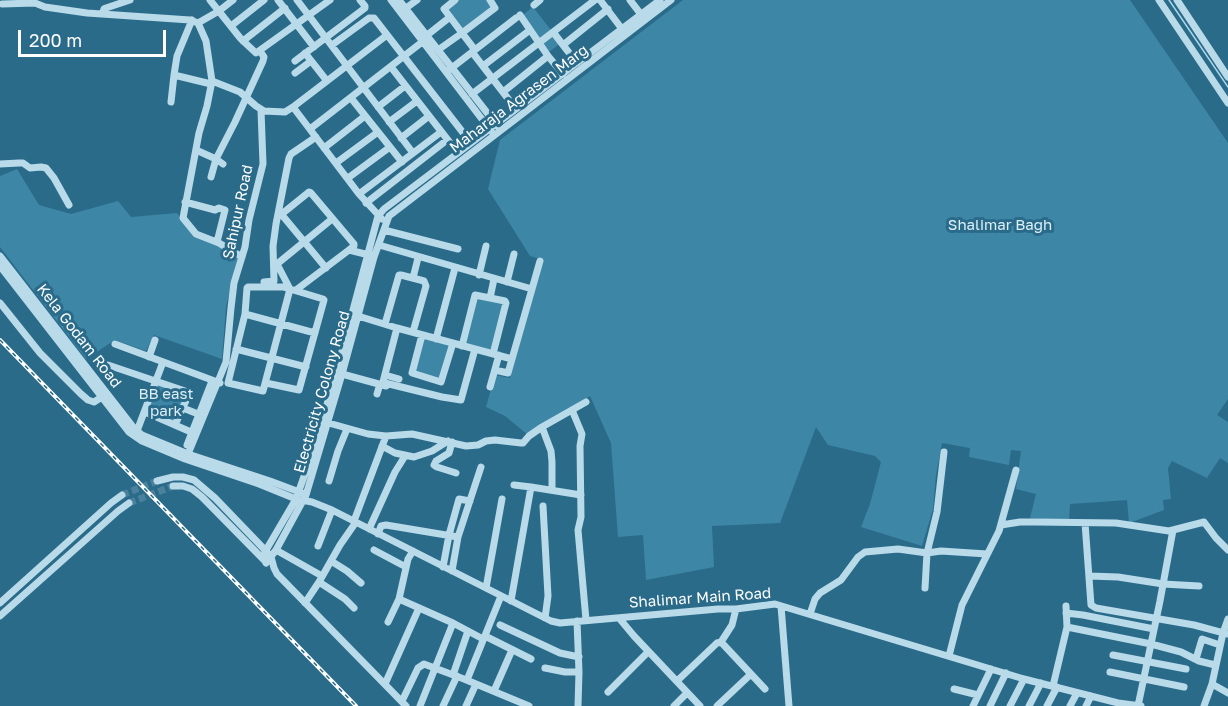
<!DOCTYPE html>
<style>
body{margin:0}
#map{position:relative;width:1228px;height:706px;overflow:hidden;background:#2a6b8a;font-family:"Golos Text",sans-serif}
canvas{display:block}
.scale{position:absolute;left:18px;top:30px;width:148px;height:27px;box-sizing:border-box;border:3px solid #fff;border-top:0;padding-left:8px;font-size:18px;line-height:21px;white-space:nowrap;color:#fff;-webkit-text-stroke:4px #2a6b8a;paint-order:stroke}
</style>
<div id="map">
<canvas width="1228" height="706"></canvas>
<div class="scale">200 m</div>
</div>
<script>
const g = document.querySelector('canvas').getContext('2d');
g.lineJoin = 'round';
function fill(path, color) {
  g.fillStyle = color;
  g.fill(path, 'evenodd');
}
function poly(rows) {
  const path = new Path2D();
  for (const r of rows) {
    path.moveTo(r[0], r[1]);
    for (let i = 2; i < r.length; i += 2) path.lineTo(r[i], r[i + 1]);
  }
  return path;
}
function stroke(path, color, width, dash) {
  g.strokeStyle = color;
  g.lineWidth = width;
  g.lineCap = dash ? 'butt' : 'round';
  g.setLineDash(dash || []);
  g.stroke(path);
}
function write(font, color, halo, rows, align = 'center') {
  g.font = font + ' "Golos Text",sans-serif';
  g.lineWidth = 6;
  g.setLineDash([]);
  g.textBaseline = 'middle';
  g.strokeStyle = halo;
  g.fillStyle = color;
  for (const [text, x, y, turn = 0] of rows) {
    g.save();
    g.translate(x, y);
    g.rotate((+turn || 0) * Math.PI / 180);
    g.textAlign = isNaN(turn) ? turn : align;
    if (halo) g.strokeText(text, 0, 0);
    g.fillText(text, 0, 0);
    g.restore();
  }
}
const green = poly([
 [459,0,488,0,493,7,462,30,446,9],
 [683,0,1130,0,1228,143,1228,399,1217,415,1228,422,1228,463,1220,458,1207,478,1172,461,1168,468,1171,499,1163,500,1164,510,1129,523,1127,500,1070,504,1069,521,1030,518,1036,494,1016,489,1021,451,1011,450,1009,465,969,457,970,448,942,443,936,475,933,509,922,546,861,527,870,504,881,462,875,456,828,445,816,427,780,523,712,526,714,567,646,580,643,535,618,537,611,443,590,396,527,434,505,416,486,407,495,375,510,378,543,260,530,256,488,189,500,140],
 [533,7,561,43,546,54,519,18],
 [17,169,39,205,71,214,118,201,131,217,177,213,194,237,217,244,239,258,226,306,222,359,154,335,146,351,115,340,86,359,0,247,0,176],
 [476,296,504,303,492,352,464,344],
 [424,337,451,345,441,380,414,372],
 [157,383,186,394,176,422,146,411]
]);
const stream = poly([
 [1169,0,1228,87]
]);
const minorTunnel = poly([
 [122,495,157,481],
 [129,503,173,486]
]);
const minor = poly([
 [210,0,241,39,256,53,330,0],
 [278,0,314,47],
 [297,0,413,153],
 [391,0,491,131],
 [399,0,499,128],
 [455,0,444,9,462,33,495,8,490,0],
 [600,0,622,29],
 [630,0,643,17],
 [1159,0,1228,103],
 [1177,0,1228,77],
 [2,4,35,3,45,7,87,13,190,20,198,23,206,41,212,81,207,106,199,133,183,218,196,234,219,243,242,257],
 [534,5,540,0],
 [402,11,417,0],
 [102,14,104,9,106,8,130,0],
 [520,15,548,56,563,74],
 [192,20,177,56,174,75,211,84],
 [198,23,219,11,233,0],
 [231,26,264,0],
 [553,32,577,63],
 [426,36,450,17],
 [243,41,285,8],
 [332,45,369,18,374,18,471,143],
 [563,45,608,9],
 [438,50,462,33,475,50],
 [472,52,516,109],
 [305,53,327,81],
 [295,61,365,8,365,6,360,0],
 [483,66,530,30],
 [391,67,458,153],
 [449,70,516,18],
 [295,73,311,61],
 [212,81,240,92,256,106,264,111,285,112,293,107],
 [503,92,548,56],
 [472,94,595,0],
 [351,98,402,162],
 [171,102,174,75],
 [378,107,405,86],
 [389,122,417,101],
 [310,129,426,39],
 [401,138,429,116],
 [324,148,365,116],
 [196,150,216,159,223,164],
 [336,163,378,132],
 [0,164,19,163,23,163,30,168,41,167,46,168,54,178,69,205],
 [211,177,216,159,235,122,263,61,264,57,260,51],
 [348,178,390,147],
 [359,194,441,132],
 [185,202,215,210,219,208,225,210,217,242],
 [366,203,447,140],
 [382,219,359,194,293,107,387,35],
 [384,230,458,249],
 [379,245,532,289],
 [0,256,133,427,142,435,188,454,270,481,302,493],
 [0,266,129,432,142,441,185,459,259,484,296,499,312,502,332,510,551,621,560,623,718,609,736,609,775,604,1024,679,1118,703,1141,706],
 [326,268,282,215,283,213,309,192,311,193,354,244,354,246,349,250],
 [479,275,486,246],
 [413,278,418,258],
 [264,282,274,281,273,246,276,224,289,158,291,154,316,137],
 [507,282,514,254],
 [296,290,349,250,369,255],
 [490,298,494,279],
 [0,303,40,353,81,394,88,400,94,402,105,395],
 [245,314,315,333],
 [358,316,397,328,512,359],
 [385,324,399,275,401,275,424,281,426,286,413,332],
 [397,328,383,382,385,383,442,397,461,400,475,349],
 [422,335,412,373,441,382,453,343],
 [436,339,455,268],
 [115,344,220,383],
 [462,346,475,295,505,301,506,303,493,354],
 [236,349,306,367],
 [149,357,155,340],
 [108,365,188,392,189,394,175,425],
 [495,370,508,373,540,261],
 [342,374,386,386],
 [385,375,399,379],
 [266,383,299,390,324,300,323,299,290,289,283,287,248,287,247,288,245,314,228,383,263,391,290,289,277,264,332,219],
 [490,387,499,355],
 [377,394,380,384],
 [183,408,203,416],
 [572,410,582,434,580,446,581,517,578,530,586,620],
 [145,412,191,432],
 [325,422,368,434,386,436,412,434,466,446,478,445,486,441,495,440,521,443,523,443,529,436,542,427,586,402],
 [542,427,551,451,552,462,552,490],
 [137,431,163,362],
 [452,442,449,453,436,461,434,465,437,467,456,473],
 [187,445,212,381],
 [382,446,395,453,414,457,432,451,448,441],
 [188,454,226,362,231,308,234,283,245,247,249,220,263,164,261,110],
 [157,481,173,477,183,477,194,480,215,498,266,551,271,557,274,568,277,574,406,706],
 [329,481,338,451,347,429],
 [514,485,531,487],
 [173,486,183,486,192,489,202,497,264,560],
 [543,506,548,596,545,618],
 [354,521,386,436],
 [1085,523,1091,605,1096,608,1194,625,1228,634],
 [1001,525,1020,522,1036,522,1116,523,1169,531,1204,522,1216,538,1228,550],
 [369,529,395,472,405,456],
 [378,534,381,526,386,525,458,537],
 [318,546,332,510],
 [276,550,322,576],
 [374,550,406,567],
 [262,557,296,499,312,454,336,374,378,216,384,209,660,0],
 [331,561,347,571,361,583],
 [266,563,276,550,306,495,342,374,374,257,389,216,671,0],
 [443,567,449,535,459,499,470,501],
 [452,571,458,537,481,467],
 [1089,576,1118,577,1163,584,1199,586],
 [486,588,502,499],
 [925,588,927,553,937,512,944,452],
 [399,599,453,623,483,639],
 [511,601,531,487,581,495],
 [0,603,111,503,122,495],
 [305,603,319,582],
 [781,606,789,706],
 [354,608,345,599,319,582,340,545,356,522],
 [1066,613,1083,615,1154,629],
 [810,614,815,599,820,593,841,580,858,557,865,552,898,549,927,553,941,551,987,554],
 [0,616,118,511,129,503],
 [619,618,634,636,700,706],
 [577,621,579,672,578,706],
 [388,622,399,599,408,559,413,551],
 [500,625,560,653,579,657],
 [1067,627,1151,644,1181,652,1199,661,1215,665],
 [485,636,531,659],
 [721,642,732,625,736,609],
 [1113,655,1186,669],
 [949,656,962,605,999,531,1016,470],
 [1196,659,1202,639,1220,645],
 [545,668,565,672,579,672],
 [1110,672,1184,687],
 [453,675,468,631],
 [467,680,501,596],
 [677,681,717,643,721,642,765,689],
 [385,684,419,608],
 [1212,684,1228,693],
 [1053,686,1067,627,1066,606],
 [954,689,978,695],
 [494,691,512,650],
 [608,692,648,652],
 [402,701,418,668,424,664,464,679,529,706],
 [420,706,453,623],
 [443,706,457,676],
 [466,706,476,684],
 [674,706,687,693],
 [717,706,751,674],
 [973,706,991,669],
 [990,706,1006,673],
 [1010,706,1024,679],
 [1029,706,1041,683],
 [1047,706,1057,687],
 [1070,706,1077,693],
 [1086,706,1091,696],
 [1138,706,1160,601,1173,530],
 [1204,706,1212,684,1223,633,1228,619]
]);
const rail = poly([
 [0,340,356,706]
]);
const streetNames = [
 ["Maharaja Agrasen Marg",519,99,-37],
 ["Sahipur Road",238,212,-78],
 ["Kela Godam Road",79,336,52],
 ["Electricity Colony Road",322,392,-74],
 ["Shalimar Main Road",700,598,-4]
];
const parkNames = [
 ["Shalimar Bagh",1000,225],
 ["BB east",166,394],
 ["park",166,411]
];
fill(green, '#3e86a6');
stroke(stream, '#add7e9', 1.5);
stroke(minorTunnel, '#4a819c', 7, [7, 3.5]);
stroke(minor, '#b8dae9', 7);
stroke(rail, '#fff', 4);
stroke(rail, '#2a6b8a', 1.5, [4.5]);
write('15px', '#fff', '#2a6b8a', streetNames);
write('15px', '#dceff7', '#2a6b8a', parkNames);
</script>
